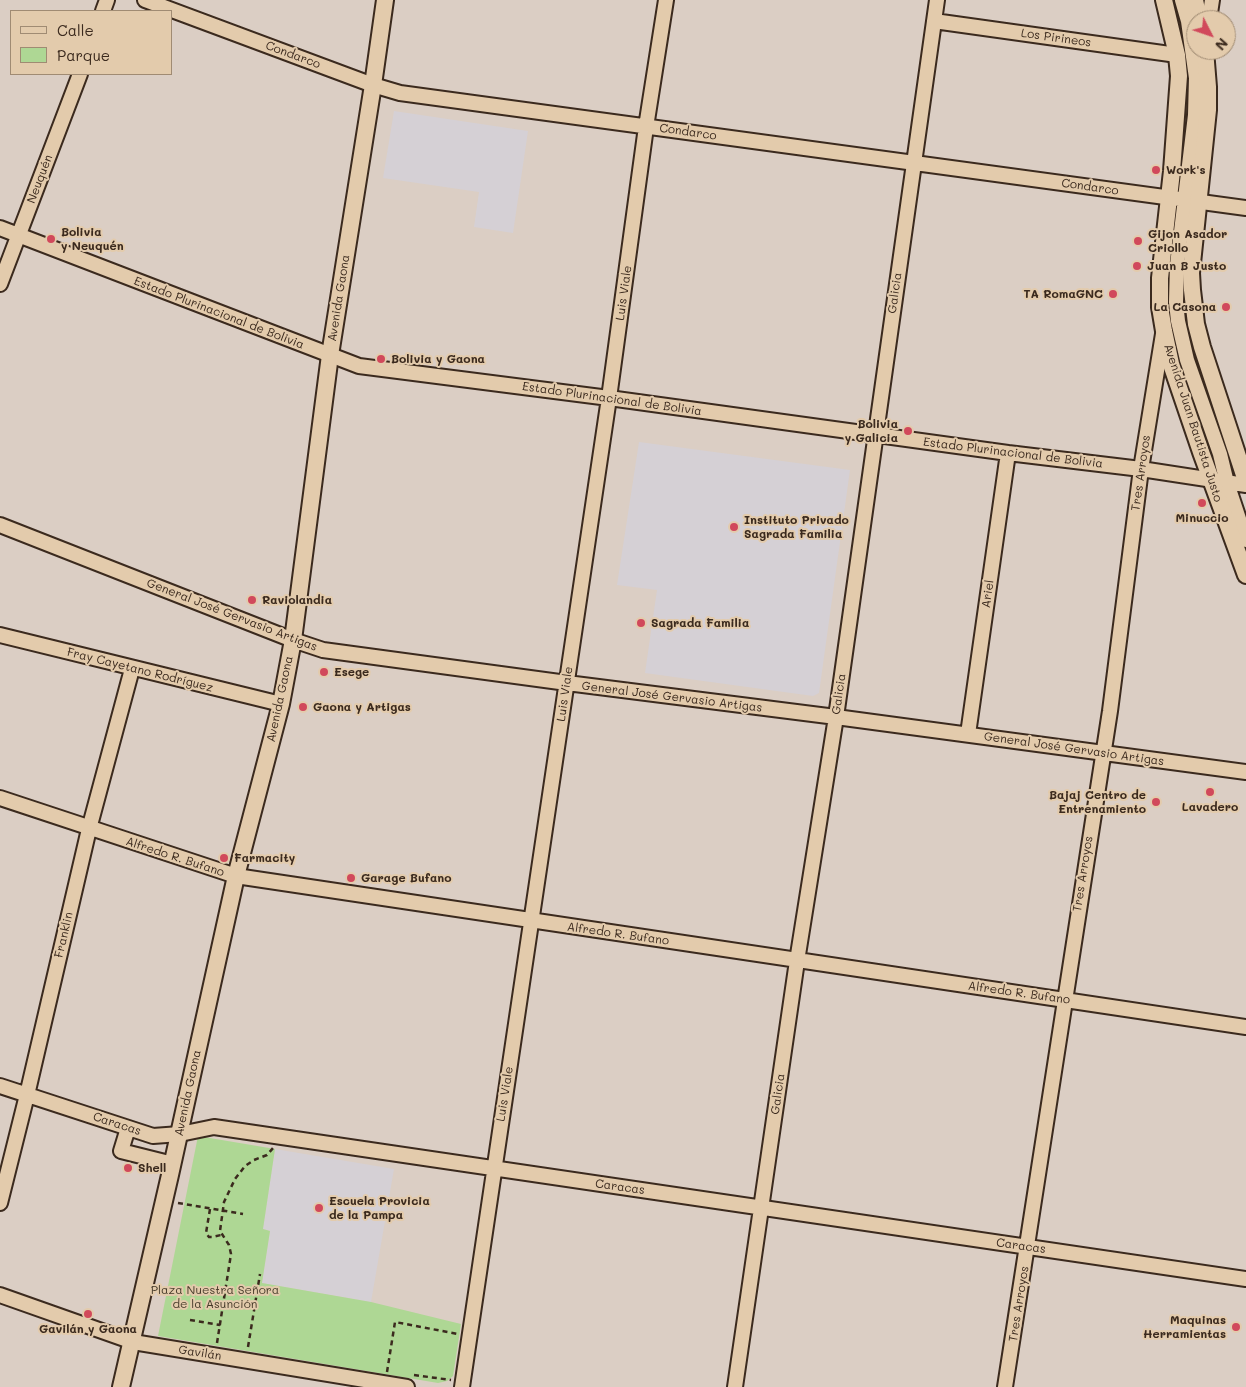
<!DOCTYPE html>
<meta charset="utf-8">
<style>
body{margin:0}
#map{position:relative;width:1246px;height:1387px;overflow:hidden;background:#dbcec4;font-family:Mali,sans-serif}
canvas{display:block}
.legend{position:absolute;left:10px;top:10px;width:162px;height:65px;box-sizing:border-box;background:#e3cbac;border:1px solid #a08b73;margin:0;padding:6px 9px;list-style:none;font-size:15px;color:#3b2a1e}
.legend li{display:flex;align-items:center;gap:10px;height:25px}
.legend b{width:25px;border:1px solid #a08b73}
.north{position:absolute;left:1186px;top:10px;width:50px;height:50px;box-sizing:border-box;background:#e3cbac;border:1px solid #a08b73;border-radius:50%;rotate:131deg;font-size:14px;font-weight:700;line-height:20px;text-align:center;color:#3b2a1e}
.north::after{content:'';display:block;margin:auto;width:18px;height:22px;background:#d1495b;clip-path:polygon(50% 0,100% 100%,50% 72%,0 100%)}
</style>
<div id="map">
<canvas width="1246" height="1387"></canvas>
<ul class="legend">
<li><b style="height:6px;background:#e3cbac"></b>Calle</li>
<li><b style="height:14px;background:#aed794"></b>Parque</li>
</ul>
<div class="north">N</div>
</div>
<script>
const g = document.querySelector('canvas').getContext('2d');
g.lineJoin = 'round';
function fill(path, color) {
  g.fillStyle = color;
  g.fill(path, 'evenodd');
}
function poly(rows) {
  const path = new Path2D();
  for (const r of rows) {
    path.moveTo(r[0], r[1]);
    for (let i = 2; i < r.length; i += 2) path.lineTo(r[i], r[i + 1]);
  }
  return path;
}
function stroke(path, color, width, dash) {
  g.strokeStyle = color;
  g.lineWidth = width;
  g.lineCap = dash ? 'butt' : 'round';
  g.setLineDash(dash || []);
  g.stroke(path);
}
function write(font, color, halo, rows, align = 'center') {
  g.font = font + ' Mali,sans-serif';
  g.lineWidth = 4;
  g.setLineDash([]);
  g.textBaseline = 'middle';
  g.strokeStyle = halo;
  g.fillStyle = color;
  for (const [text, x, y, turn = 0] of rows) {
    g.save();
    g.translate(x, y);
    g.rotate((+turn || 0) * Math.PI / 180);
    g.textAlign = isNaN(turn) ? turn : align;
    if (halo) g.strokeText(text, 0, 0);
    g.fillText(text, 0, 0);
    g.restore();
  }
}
const built = poly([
 [394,111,528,131,513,233,474,227,479,192,383,178],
 [639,442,850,470,819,693,813,696,645,673,657,590,617,585],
 [275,1149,394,1169,371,1302,262,1283,270,1231,263,1229]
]);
const green = poly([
 [198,1136,275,1149,263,1229,270,1231,262,1283,371,1302,461,1324,453,1376,447,1381,438,1383,158,1336]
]);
const path = poly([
 [178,1203,243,1214],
 [210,1209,206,1233,209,1237,212,1237,221,1235],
 [213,1289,225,1291],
 [190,1320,220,1325],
 [217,1343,231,1254,229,1245,220,1231,224,1202,235,1179,245,1166,254,1160,267,1155,273,1148],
 [248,1347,260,1274],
 [387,1372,395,1322,458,1334],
 [414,1375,451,1380]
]);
const minor = poly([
 [145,0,373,85,400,93,1246,208],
 [1182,0,1188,21,1196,78,1195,115,1177,265,1176,302,1178,321,1187,360,1220,454,1227,483,1246,540],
 [103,11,107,0],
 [1209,20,1212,0],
 [934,21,1177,55],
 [0,228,359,366,609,398,1008,453,1141,469,1246,485],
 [0,284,80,74],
 [0,525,293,640,323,650,567,683,836,717,1246,772],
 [0,635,281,704],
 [968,734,1008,453],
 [0,798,236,876,1246,1027],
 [0,1086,153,1136,180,1134,214,1127,1246,1279],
 [128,1128,121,1151,173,1164],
 [0,1203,27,1095,89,829,132,669],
 [0,1295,133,1342,407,1387],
 [462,1387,609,398,646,127,666,0],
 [735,1387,797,961,836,717,937,0],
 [1005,1387,1110,711,1141,469,1163,334]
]);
const major = poly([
 [1164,0,1177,55,1179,76,1172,171,1160,278,1160,307,1164,331,1171,364,1201,452,1246,575],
 [1195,0,1199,20],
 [1205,50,1208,87,1208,110,1191,273,1192,290,1196,324,1202,347,1246,481],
 [121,1387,170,1175,236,876,281,704,293,640,330,355,373,85,385,0]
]);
const markers = [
 [1156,170,5,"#d1495b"],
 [51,239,5,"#d1495b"],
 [1138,241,5,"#d1495b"],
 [1137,266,5,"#d1495b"],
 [1113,294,5,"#d1495b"],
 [1226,307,5,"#d1495b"],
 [381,359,5,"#d1495b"],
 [908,431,5,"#d1495b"],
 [1202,503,5,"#d1495b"],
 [734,527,5,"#d1495b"],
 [252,600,5,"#d1495b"],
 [641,623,5,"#d1495b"],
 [324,672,5,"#d1495b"],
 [303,707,5,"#d1495b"],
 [1210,792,5,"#d1495b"],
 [1156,802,5,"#d1495b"],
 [224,858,5,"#d1495b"],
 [351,878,5,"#d1495b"],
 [128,1168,5,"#d1495b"],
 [319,1208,5,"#d1495b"],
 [88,1314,5,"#d1495b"],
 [1236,1327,5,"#d1495b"]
];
const streetNames = [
 ["Los Pirineos",1056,38,8],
 ["Condarco",293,55,20],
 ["Condarco",688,132,8],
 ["Neuquén",40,179,-69],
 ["Condarco",1090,187,8],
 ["Luis Viale",624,293,-82],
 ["Galicia",895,293,-82],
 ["Avenida Gaona",339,298,-81],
 ["Estado Plurinacional de Bolivia",219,313,21],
 ["Estado Plurinacional de Bolivia",612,399,8],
 ["Avenida Juan Bautista Justo",1193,423,72],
 ["Estado Plurinacional de Bolivia",1013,453,7],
 ["Tres Arroyos",1141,473,-82],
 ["Ariel",988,594,-82],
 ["General José Gervasio Artigas",232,615,21],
 ["Fray Cayetano Rodríguez",140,670,14],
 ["Luis Viale",565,694,-82],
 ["Galicia",839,694,-82],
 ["General José Gervasio Artigas",672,697,7],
 ["Avenida Gaona",280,699,-78],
 ["General José Gervasio Artigas",1074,749,8],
 ["Alfredo R. Bufano",175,857,18],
 ["Tres Arroyos",1083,874,-81],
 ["Alfredo R. Bufano",618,934,8],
 ["Franklin",64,935,-77],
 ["Alfredo R. Bufano",1019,993,8],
 ["Avenida Gaona",188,1093,-78],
 ["Luis Viale",505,1094,-81],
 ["Galicia",778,1094,-82],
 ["Caracas",117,1124,18],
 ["Caracas",620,1187,8],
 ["Caracas",1021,1246,8],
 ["Tres Arroyos",1019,1304,-81],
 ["Gavilán",200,1353,9]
];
const poiNames = [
 ["Work's",1166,170],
 ["Bolivia",61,232],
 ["y Neuquén",61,246],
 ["Gijon Asador",1148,234],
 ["Criollo",1148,248],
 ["Juan B Justo",1147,266],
 ["TA RomaGNC",1103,294,"right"],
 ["La Casona",1216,307,"right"],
 ["Bolivia y Gaona",391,359],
 ["Bolivia",898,424,"right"],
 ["y Galicia",898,438,"right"],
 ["Minuccio",1202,518,"center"],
 ["Instituto Privado",744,520],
 ["Sagrada Familia",744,534],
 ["Raviolandia",262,600],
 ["Sagrada Familia",651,623],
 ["Esege",334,672],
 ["Gaona y Artigas",313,707],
 ["Bajaj Centro de",1146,795,"right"],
 ["Entrenamiento",1146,809,"right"],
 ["Lavadero",1210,807,"center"],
 ["Farmacity",234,858],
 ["Garage Bufano",361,878],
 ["Shell",138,1168],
 ["Escuela Provicia",329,1201],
 ["de la Pampa",329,1215],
 ["Maquinas",1226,1320,"right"],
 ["Herramientas",1226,1334,"right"],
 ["Gavilán y Gaona",88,1329,"center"]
];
const parkNames = [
 ["Plaza Nuestra Señora",215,1290],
 ["de la Asunción",215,1304]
];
fill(built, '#d5d0d5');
fill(green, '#aed794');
stroke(minor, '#3b2a1e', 18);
stroke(major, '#3b2a1e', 20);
stroke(path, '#3b2a1e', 2.5, [5, 4]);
stroke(minor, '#e3cbac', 14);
stroke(major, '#e3cbac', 16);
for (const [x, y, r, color] of markers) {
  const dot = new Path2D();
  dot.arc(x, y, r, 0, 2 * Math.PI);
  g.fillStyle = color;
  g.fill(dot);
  stroke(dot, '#e3cbac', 2);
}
write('12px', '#3b2a1e', '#e3cbac', streetNames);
write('bold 12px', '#3b2a1e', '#e3cbac', poiNames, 'left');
write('12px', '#463b2a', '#e3cbac', parkNames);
</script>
